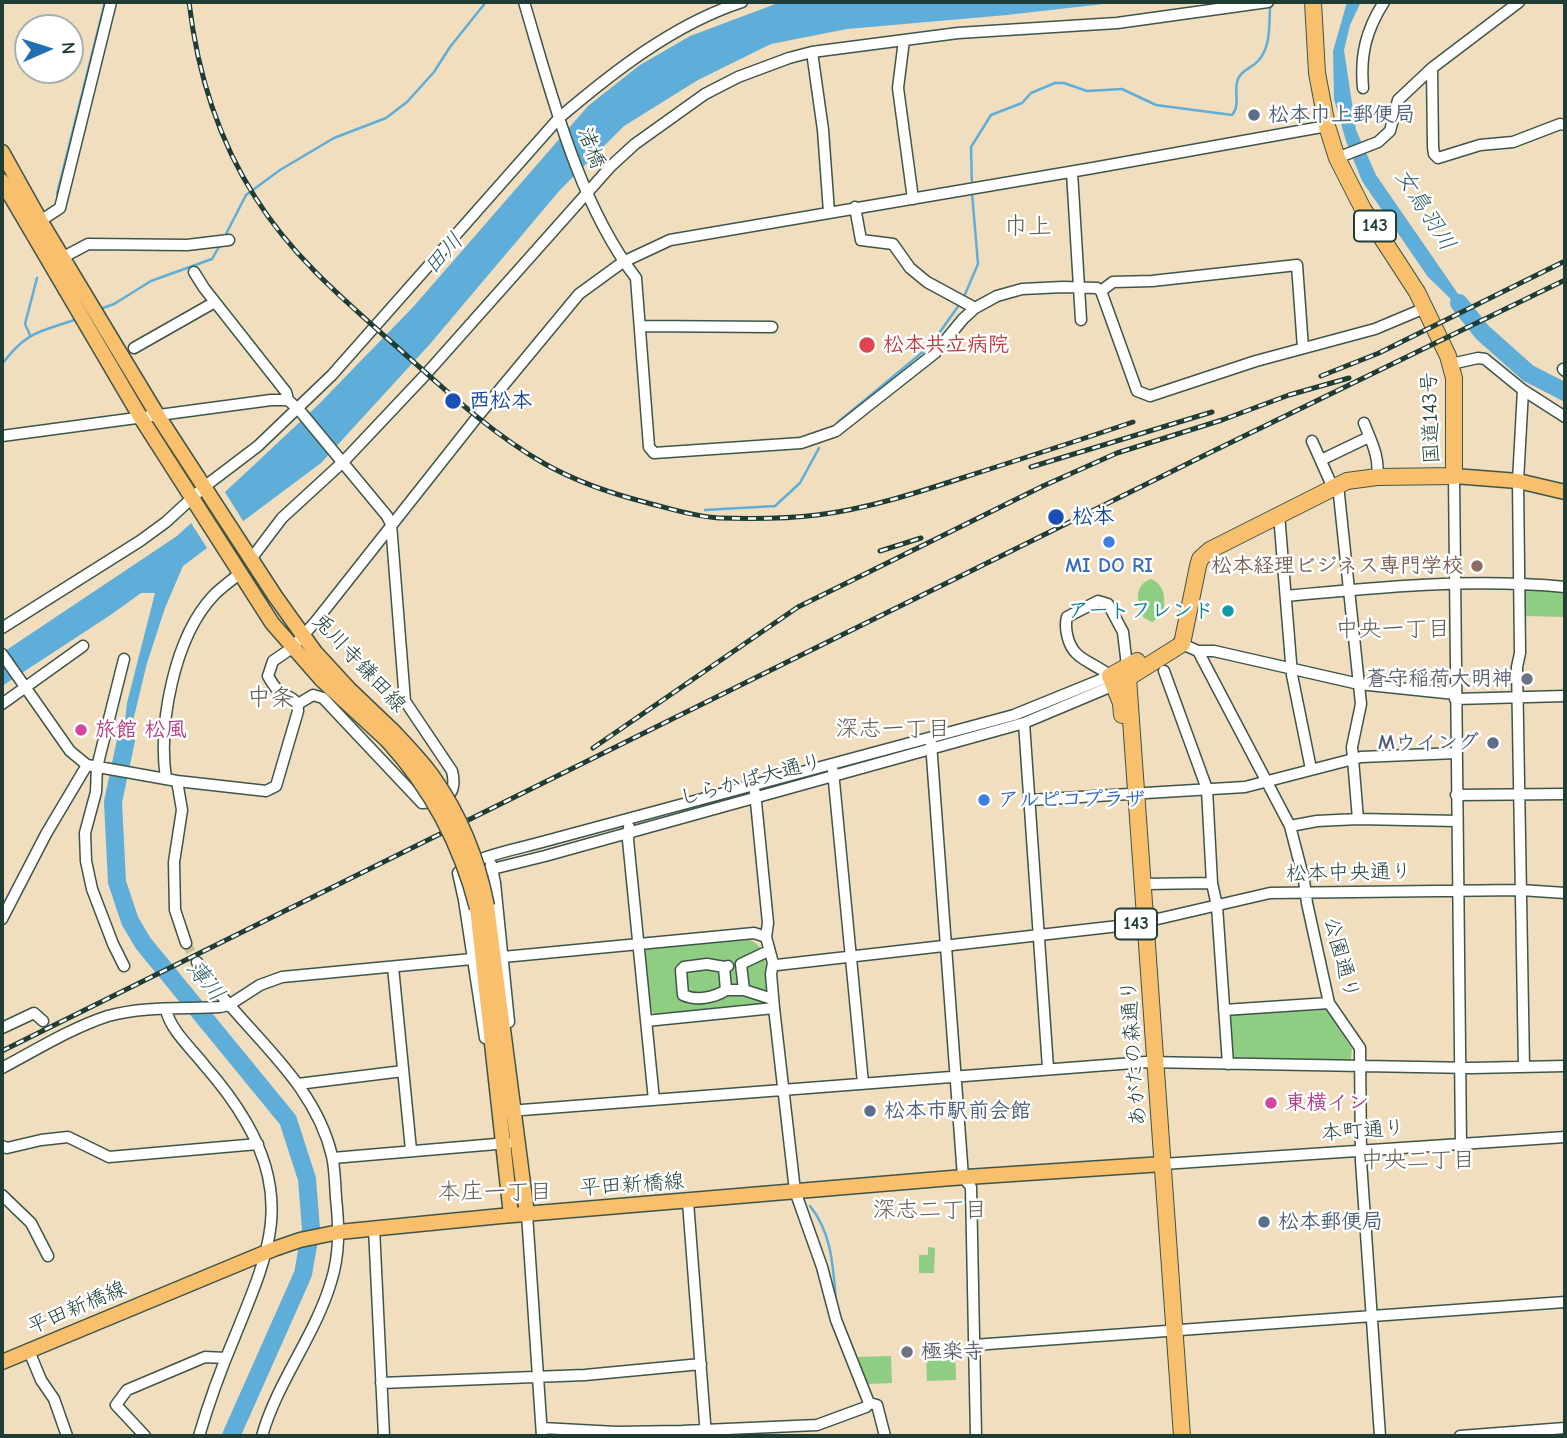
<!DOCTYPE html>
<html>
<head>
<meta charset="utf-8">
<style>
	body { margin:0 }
	#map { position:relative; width:1567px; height:1438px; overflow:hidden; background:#f0debe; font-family:"Comic Neue",sans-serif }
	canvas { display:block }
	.frame { position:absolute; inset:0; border:4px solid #1f3d34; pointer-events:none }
	.north { position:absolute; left:14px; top:14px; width:70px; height:70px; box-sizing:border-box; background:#fff; border:2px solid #a5b1ae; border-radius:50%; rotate:87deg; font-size:19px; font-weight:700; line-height:28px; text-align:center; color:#1f3d34 }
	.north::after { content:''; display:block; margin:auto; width:24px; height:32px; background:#1f6fb2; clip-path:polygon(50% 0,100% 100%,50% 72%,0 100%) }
</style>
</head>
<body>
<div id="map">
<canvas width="1567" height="1438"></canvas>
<div class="frame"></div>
<div class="north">N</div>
</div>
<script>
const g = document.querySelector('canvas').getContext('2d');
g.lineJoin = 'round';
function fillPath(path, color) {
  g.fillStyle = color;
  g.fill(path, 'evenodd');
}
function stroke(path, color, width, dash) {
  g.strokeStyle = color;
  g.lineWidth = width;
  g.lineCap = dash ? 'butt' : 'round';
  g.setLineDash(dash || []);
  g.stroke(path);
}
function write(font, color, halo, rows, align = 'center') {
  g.font = font + ' "Comic Neue","Klee One",sans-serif';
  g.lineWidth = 5;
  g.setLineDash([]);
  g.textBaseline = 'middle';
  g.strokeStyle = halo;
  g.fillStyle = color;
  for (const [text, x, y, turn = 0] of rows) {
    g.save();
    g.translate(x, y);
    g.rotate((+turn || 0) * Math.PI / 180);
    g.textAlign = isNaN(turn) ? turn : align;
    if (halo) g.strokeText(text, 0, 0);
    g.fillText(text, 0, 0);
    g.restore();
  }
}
const green = new Path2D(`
	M1151 579C1165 584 1166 601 1163 614L1152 622 1143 617C1137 604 1133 585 1151 579Z
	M1526 588 1565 592V617L1524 616 1523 593Z
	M747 939C771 945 766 979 768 999L763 1004 654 1014 650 1009 644 953 648 947Z
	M1322 1008 1327 1010 1352 1049 1351 1059 1347 1062 1236 1060 1232 1056 1230 1018 1232 1014Z
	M928 1247 935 1248 934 1273H919V1255H928Z
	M955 1348 956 1380 927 1381 926 1349Z
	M891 1356 892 1383 868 1384 856 1357Z`);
const water = new Path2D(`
	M791 2H1121L1007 15 847 29 771 44 698 80 624 126 560 190 430 344 321 463 183 566 165 608 147 663 118 783 127 703 155 593H141L112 614 2 686V653L177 536 239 479 319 404 414 306 588 106 640 65 690 36 778 3Z
	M1347 2H1361L1350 25 1344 50 1356 130 1376 175 1483 330 1428 277 1362 181 1346 141 1334 99 1333 51Z`);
const pier = new Path2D(`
	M223 489 245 524 209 551 189 520Z`);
const stream = new Path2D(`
	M972 187 971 147 991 115 1022 103 1031 93 1055 83H1064L1087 91 1122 89 1156 105 1232 115C1241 105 1233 90 1238 79 1241 70 1252 68 1258 61 1271 47 1269 25 1270 8
	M57 194 105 2
	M225 236 246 195 280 170 334 138 386 118 407 102 434 72 450 47 486 2
	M963 299 978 264 972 193
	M100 309 114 304 151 281 212 259 220 245
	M30 335 25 324 37 278
	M2 364C28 330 40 332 77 319
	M837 423 930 346 959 305
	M705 510 775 506 800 483 819 448
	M810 1206C832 1233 833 1267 836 1301`);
const river = new Path2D(`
	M1459 303 1482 332 1528 373 1565 392
	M126 740 113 802 117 882 130 921 143 943 288 1120 307 1179 311 1229 303 1274 231 1436`);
const minorTunnel = new Path2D(`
	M186 943 197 962
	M43 1021 47 1032`);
const minor = new Path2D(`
	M524 2C551 92 578 203 636 278L649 447 654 453 801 443 836 431 935 353 963 319 975 308 997 296 1022 289 1063 287 1097 288 1101 291 1137 391 1150 396 1256 361 1375 329 1425 308
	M904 40 898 88 913 199
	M812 52 823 130 829 212
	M1432 68 1433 147 1434 154 1438 158 1480 145 1513 142 1560 124 1565 125
	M1363 88C1360 55 1366 30 1384 2
	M1337 158 1378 142 1390 131 1398 100 1432 68 1519 2
	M1072 172 1081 320
	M855 207 861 240 893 244 910 268 927 282 975 308
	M34 225 60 208 111 2
	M58 260 88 244 187 245 229 240
	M194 272 204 288 286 392 288 400 300 411 387 516 391 524 405 701 452 771C458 795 445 803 422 803L323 698 313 695 298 704
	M1101 291 1113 282 1152 281 1297 265 1303 348
	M641 326 772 327
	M134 348 215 302
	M1451 364 1478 358 1485 359 1523 390 1565 417
	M1563 369 1565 371
	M1523 390 1518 481 1520 653 1517 667 1524 1067
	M1364 423C1371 441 1380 457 1377 477
	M2 436 271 400H288
	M1312 441 1333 488
	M1321 460 1369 437
	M1454 476 1461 1144
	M1338 485 1361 704 1352 747 1358 819
	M1279 514 1292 675 1311 769
	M251 559 282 518 343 462 427 373 611 166 635 144 705 94 738 77 789 58 812 52 958 33 1117 23 1268 2
	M1286 596C1379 587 1472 578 1565 587
	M2 628 140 541 166 522 204 487 258 446 332 375 559 118C613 72 674 24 742 2
	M1180 640 1182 644 1198 651 1290 826 1304 880 1307 903 1329 1003 1360 1048 1361 1161 1380 1436
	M1198 651H1214L1359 684 1455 694
	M2 654 70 751 87 765 177 781 266 791 276 786 298 711C298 697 288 698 279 691 274 687 271 681 268 676L273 661 292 648 316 621 478 416 579 294 623 262 670 240 1093 168 1327 126
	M1164 671 1207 789 1212 883 1217 906 1228 1064
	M1455 699 1565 696
	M2 704 83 646
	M1024 723 1048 1068
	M931 743 963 1177 971 1187 976 1436
	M833 771 863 1083
	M166 779C158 724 174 637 214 595 222 587 231 581 239 574
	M177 781 182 810 174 862 175 910 186 943
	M755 792 768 923 766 937
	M1456 795 1565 794
	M1030 800 1245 787 1361 757 1456 753
	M1290 826 1317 821 1358 819 1457 821
	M629 827 628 840 654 1100
	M491 864 495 883 509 1022
	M472 874 545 856 1024 723 1117 684
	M1143 884 1212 883
	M2 919 46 834 87 765
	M764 953 741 964 744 990 769 998
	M503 957 754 933 766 937 773 963 777 965 1136 924 1270 893 1521 890 1565 893
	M197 962C238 1028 313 1075 332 1156 335 1169 335 1184 336 1198 339 1226 340 1254 331 1282 315 1336 277 1382 262 1436
	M773 963 771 974 774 1008 795 1191 822 1267 836 1320 869 1403
	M124 966 113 944 92 889 86 861 85 833 96 792 97 767 124 659
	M728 966 724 967 726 990H744
	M393 967 411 1150
	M724 967 707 964 684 967 681 970 683 995C696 1001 714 998 726 990
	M166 1010C171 1031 192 1049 205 1066 220 1083 235 1103 246 1122 293 1203 267 1257 235 1336 221 1369 209 1402 199 1436
	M1224 1010 1329 1003
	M646 1021 774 1008
	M2 1028 34 1013 43 1021
	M485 1038 464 900 458 873C470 857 522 848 542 842L1014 715 1110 676C1100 667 1085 662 1077 654 1068 646 1064 628 1067 617L1098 601 1108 604 1123 632 1127 666
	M2 1068C36 1050 71 1028 108 1016 143 1006 184 1009 220 1007L229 1005 260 985 282 977 472 959
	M298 1084 403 1071
	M509 1111 1146 1062 1472 1068 1565 1066
	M2 1146 7 1148 41 1140 68 1137 109 1157 258 1144
	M333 1158 508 1143
	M1163 1164 1565 1137
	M2 1195 31 1223 48 1256
	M688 1202 706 1436
	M527 1214 542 1436
	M374 1228 384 1436
	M974 1345 1565 1302
	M29 1351 41 1380 54 1399 67 1436
	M381 1383 585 1375 701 1364
	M542 1428 616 1432 682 1431 817 1425 866 1407 869 1403 877 1405 885 1436
	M145 1436 116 1405 127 1390 205 1357 226 1358
	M1460 1436 1565 1428`);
const major = new Path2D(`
	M2 152 41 222 158 416 275 596 315 652 349 689 394 732
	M2 181 141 418 272 623 321 679 387 740
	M1454 476 1518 481 1565 492
	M487 906 527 1214
	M477 908 511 1215
	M2 1362 274 1249 300 1240 339 1232 501 1216 952 1178 1163 1164`);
const highway = new Path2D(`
	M1122 715 1121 703 1110 676 1137 661
	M1182 1436 1128 678 1182 644 1198 566 1200 559 1210 550 1347 481 1377 477 1454 476V378L1448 356 1417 292 1363 209 1337 158 1327 126 1317 73 1313 2`);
const rail = new Path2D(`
	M189 2C197 70 218 139 255 197 290 253 338 295 388 339 438 383 487 431 545 464 577 482 613 494 648 503 671 509 696 517 719 518 752 519 785 519 817 515 867 509 916 493 965 477 1021 459 1077 441 1133 422
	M1321 376 1379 353 1565 261
	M1031 467 1212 412
	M880 551 921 538
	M593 748 798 607 1043 486 1117 453 1222 420 1289 395 1349 378
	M2 1051 1203 456 1565 280`);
const majorBridge = new Path2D(`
	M394 732C407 746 422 761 433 777 460 815 478 861 487 906
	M387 740C431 788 461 845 477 908`);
const markers = [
	[1254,115,7,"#5c6f8a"],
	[867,345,9,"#e0444e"],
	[453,401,9,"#1a4fb4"],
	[1056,517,9,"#1a4fb4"],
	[1109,542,7,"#3f7fe0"],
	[1477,566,7,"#8d6e63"],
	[1228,611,7,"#0f9aa8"],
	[1527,679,7,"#6b7280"],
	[81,730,7,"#d1479c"],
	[1493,743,7,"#5c6f8a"],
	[984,800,7,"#3f7fe0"],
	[1271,1103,7,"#d1479c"],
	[870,1111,7,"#5c6f8a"],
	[1264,1222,7,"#5c6f8a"],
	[907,1352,7,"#6b7280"]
];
const shields = [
	[1375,226,42],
	[1136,924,42]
];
const shieldNames = [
	["143",1375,226],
	["143",1136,924]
];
const serviceNames = [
	["松本巾上郵便局",1268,115],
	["Mウイング",1479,743,"right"],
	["松本市駅前会館",884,1111],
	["松本郵便局",1278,1222]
];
const streetNames = [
	["渚橋",591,148,69],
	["国道143号",1431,418,-92],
	["兎川寺鎌田線",359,663,47],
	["しらかば大通り",751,780,-15],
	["松本中央通り",1349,873,-1],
	["公園通り",1341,958,75],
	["あがたの森通り",1134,1053,-94],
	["本町通り",1363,1131,-4],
	["平田新橋線",632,1185,-4],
	["平田新橋線",77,1308,-23]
];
const healthNames = [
	["松本共立病院",883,345]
];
const transitNames = [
	["西松本",469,401],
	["松本",1072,517]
];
const shopNames = [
	["MI DO RI",1109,566],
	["アルピコプラザ",998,800,"left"]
];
const educationNames = [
	["松本経理ビジネス専門学校",1463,566]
];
const cultureNames = [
	["アートフレンド",1214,611]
];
const worshipNames = [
	["蒼守稲荷大明神",1513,679],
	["極楽寺",921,1352,"left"]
];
const hotelNames = [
	["旅館 松風",95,730],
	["東横イン",1285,1103]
];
const waterNames = [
	["女鳥羽川",1425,210,58],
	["田川",444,254,-48],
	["薄川",205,981,51]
];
const neighbourhoodNames = [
	["中央一丁目",1393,629],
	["深志一丁目",893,729],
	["中央二丁目",1418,1160],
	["本庄一丁目",495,1192],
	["深志二丁目",930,1210]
];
const quarterNames = [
	["巾上",1028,227],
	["中条",271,698]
];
fillPath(green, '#8fcd83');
fillPath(water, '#5faed9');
fillPath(pier, '#f0debe');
stroke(stream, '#5faed9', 2.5);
stroke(river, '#5faed9', 18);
stroke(minorTunnel, '#c6bea2', 10, [10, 5]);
stroke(minor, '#3e5549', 13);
stroke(major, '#3e5549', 17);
stroke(highway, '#3e5549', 18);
stroke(minor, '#fff', 10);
stroke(major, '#f8bf6c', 14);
stroke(highway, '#f8bf6c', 16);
stroke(rail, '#1f3d34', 5);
stroke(rail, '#fff', 2.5, [8]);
stroke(majorBridge, '#3e5549', 17, []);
stroke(majorBridge, '#f8bf6c', 14);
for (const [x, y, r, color] of markers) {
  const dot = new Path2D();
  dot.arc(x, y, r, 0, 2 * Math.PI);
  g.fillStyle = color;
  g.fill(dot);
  stroke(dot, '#fff', 2.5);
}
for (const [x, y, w] of shields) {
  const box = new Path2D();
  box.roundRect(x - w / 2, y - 15.5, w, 31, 5);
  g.fillStyle = '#fff';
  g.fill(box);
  stroke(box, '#1f3d34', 2);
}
write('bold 19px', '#1f3d34', null, shieldNames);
write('bold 21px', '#4e5e75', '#fff', serviceNames, 'left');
write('21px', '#1f3d34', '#fff', streetNames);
write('bold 21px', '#be3a42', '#fff', healthNames, 'left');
write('bold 21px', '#164399', '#fff', transitNames, 'left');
write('bold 21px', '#366cbe', '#fff', shopNames);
write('bold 21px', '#785e54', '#fff', educationNames, 'right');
write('bold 21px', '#0d838f', '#fff', cultureNames, 'right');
write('bold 21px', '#5b616d', '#fff', worshipNames, 'right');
write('bold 21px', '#b23c85', '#fff', hotelNames, 'left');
write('italic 23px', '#325f66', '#fff', waterNames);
write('23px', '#615d52', '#fff', neighbourhoodNames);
write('24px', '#615d52', '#fff', quarterNames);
</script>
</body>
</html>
